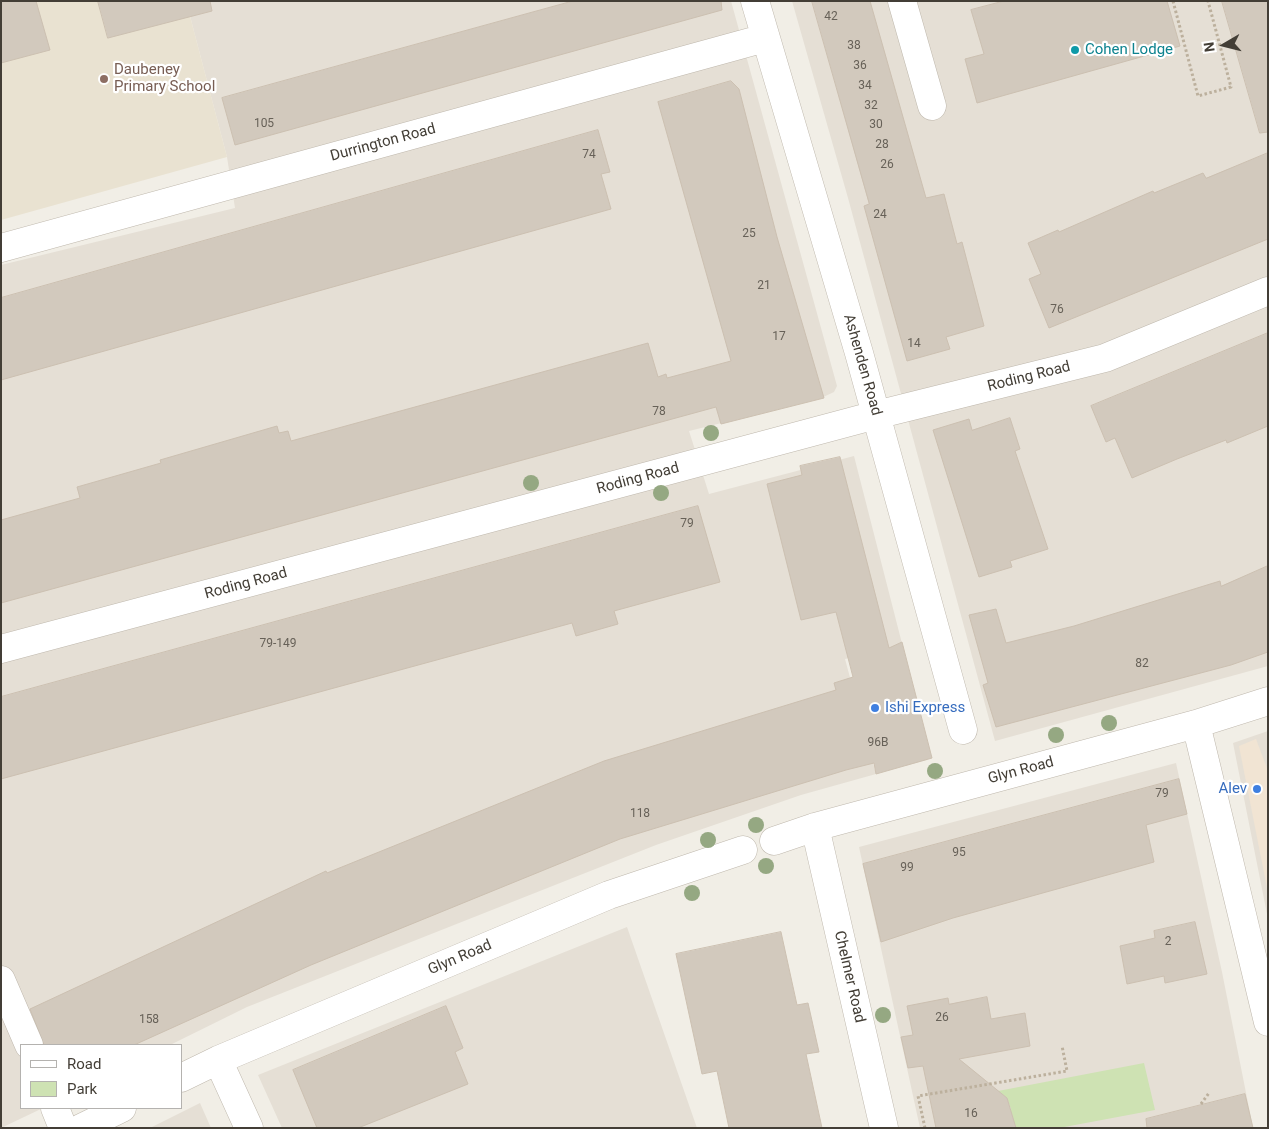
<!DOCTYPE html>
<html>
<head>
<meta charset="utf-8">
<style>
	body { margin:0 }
	#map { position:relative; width:1269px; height:1129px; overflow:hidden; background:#f1eee6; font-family:Roboto,sans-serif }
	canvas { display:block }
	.frame { position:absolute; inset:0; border:2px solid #433e36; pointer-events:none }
	.legend { position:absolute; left:20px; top:1044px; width:162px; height:65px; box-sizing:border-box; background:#fff; border:1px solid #b4b2af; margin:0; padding:6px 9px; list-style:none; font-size:15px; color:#433e36 }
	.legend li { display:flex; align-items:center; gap:10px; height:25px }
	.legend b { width:25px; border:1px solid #b4b2af }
	.north { position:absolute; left:1199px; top:20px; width:50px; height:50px; -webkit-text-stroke:4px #fff; paint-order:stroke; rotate:262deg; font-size:14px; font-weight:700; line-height:20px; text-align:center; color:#433e36 }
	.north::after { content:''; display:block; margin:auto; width:18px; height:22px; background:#433e36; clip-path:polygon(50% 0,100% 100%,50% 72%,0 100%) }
</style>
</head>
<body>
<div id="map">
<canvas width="1269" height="1129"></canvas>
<div class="frame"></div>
<ul class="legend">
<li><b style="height:6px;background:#fff"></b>Road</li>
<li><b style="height:14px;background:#cee2b3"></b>Park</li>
</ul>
<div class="north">N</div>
</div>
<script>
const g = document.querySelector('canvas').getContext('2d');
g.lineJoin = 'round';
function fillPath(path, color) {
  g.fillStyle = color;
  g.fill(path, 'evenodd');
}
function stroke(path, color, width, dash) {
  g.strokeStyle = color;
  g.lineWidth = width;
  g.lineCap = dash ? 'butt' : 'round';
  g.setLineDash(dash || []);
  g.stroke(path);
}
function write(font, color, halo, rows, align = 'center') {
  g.font = font + ' Roboto,sans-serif';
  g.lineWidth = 4.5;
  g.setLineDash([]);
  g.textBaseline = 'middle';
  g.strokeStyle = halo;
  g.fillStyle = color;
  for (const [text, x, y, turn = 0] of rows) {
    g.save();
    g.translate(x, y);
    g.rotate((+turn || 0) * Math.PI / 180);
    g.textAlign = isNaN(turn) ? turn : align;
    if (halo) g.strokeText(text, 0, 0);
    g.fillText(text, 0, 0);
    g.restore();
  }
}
const residential = new Path2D(`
	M186 1H731L837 386 834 392 819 399 689 431 709 494 854 456 930 753 927 760 905 766 872 653 845 659 876 774 801 795 656 845 247 1007 170 1045H21V1108H43L1 1128V265L235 208 227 157Z
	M792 1H1268V666L995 741 848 198Z
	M1268 731V919L1233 743Z
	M1176 763 1222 972 1253 1128H920L859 847Z
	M627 927 697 1128H282L258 1075Z
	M200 1103 211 1128H150Z`);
const commercial = new Path2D(`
	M1256 739 1268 771V893L1239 746Z`);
const education = new Path2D(`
	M1 1H186L227 157 1 220Z`);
const green = new Path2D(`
	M1144 1063 1155 1110 1059 1128H999L1011 1109 1007 1098 998 1091Z`);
const building = new Path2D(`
	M1 1H36L50 50 1 63Z
	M98 1H210L212 11 108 38Z
	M573 1H721L722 10 235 145 222 98Z
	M812 1H870L926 198 944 194 957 244 962 242 984 326 946 337 950 349 907 361 864 206 869 204Z
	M1004 1H1167L1180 46 977 103 965 59 984 54 971 10Z
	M1222 1H1268V132L1260 133Z
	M731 81 739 89 777 237 824 398 721 424 716 407 1 603V520L80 498 77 487 161 463 160 460 277 426 279 433 288 431 291 441 648 343 658 377 666 374 667 378 731 361 658 102Z
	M598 130 610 172 601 174 611 209 1 380V298Z
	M1268 153V239L1049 328 1029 279 1041 274 1028 243 1058 230 1059 232 1153 191 1154 193 1203 173 1206 178Z
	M1268 333V426L1227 443 1226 440 1177 459 1132 478 1115 438 1106 442 1091 406Z
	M1010 418 1020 449 1015 451 1048 549 1010 561 1012 567 979 577 933 430 969 419 972 430Z
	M840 457 889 648 902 642 932 758 876 774 874 763 846 770 620 839 311 965 134 1045H44L30 1009 326 871 327 873 604 761 836 690 834 683 853 677 836 612 801 620 767 484 802 475 800 466Z
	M698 506 720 582 614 611 618 624 576 636 572 623 1 779V697Z
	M1268 566V652L1231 665 996 727 983 685 988 683 969 615 996 609 1006 643 1074 626 1220 581 1221 586Z
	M1179 779 1187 814 1146 825 1154 862 953 918 881 942 863 864Z
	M1195 922 1207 974 1165 983 1164 976 1127 984 1120 946 1155 938 1154 931Z
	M781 932 797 1005 808 1003 819 1052 806 1054 822 1128H729L717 1071 702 1074 676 954Z
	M987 997 991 1019 1025 1013 1030 1046 959 1059 1007 1098 1016 1128H936L923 1066 908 1068 901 1037 913 1035 907 1006 948 998 949 1004Z
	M446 1006 463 1048 455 1052 468 1084 358 1128H317L293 1070Z
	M1245 1094 1253 1128H1147L1146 1119Z`);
const path = new Path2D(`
	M1173 1 1198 96 1231 87 1208 1
	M1201 1104 1209 1093
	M925 1128 918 1096 1067 1071 1062 1046`);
const minor = new Path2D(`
	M755 1 859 353 963 730
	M902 1 932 106
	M1 248 765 38
	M1 649 876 415 1105 358 1268 291
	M1196 724 1268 1022
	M815 827 884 1128
	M774 841 815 827 1196 724 1268 701
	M1 980 29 1045
	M218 1060 249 1128
	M181 1078 218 1060 609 895 743 850
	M55 1108 63 1128
	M81 1128 122 1108`);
const trees = [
	[711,433],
	[531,483],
	[661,493],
	[1109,723],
	[1056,735],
	[935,771],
	[756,825],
	[708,840],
	[766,866],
	[692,893],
	[883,1015]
];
const markers = [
	[1075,50,5,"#0f9aa8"],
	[104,79,5,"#8d6e63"],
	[875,708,5,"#3f7fe0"],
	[1257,789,5,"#3f7fe0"]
];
const numberNames = [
	["42",831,17],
	["38",854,46],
	["36",860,66],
	["34",865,86],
	["32",871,106],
	["105",264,124],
	["30",876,125],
	["28",882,145],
	["74",589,155],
	["26",887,165],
	["24",880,215],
	["25",749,234],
	["21",764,286],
	["76",1057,310],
	["17",779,337],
	["14",914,344],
	["78",659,412],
	["79",687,524],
	["79-149",278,644],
	["82",1142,664],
	["96B",878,743],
	["79",1162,794],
	["118",640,814],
	["95",959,853],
	["99",907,868],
	["2",1168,942],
	["26",942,1018],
	["158",149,1020],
	["16",971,1114]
];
const cultureNames = [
	["Cohen Lodge",1085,50]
];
const educationNames = [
	["Daubeney",114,70],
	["Primary School",114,87]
];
const streetNames = [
	["Durrington Road",383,143,-15],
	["Ashenden Road",862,365,74],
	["Roding Road",1029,377,-14],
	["Roding Road",638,479,-15],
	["Roding Road",246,584,-15],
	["Glyn Road",1021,771,-15],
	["Glyn Road",460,958,-23],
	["Chelmer Road",849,977,77]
];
const shopNames = [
	["Ishi Express",885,708],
	["Alev",1247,789,"right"]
];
fillPath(residential, '#e5dfd5');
fillPath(commercial, '#f1e4d3');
fillPath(education, '#e9e2d1');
fillPath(green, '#cee2b3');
fillPath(building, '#d2c9bd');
stroke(building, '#ccc0b1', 1);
stroke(minor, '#bfb8ad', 29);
stroke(path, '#bcb09d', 3, [2.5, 2.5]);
stroke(minor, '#fff', 28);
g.fillStyle = '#95a882';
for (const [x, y] of trees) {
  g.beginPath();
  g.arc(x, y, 8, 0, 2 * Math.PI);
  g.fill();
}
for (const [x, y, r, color] of markers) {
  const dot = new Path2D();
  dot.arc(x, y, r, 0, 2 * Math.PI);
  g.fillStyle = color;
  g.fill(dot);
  stroke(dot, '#fff', 2);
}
write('12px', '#676158', null, numberNames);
write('15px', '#0d838f', '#fff', cultureNames, 'left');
write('15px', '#785e54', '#fff', educationNames, 'left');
write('15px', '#433e36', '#fff', streetNames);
write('15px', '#366cbe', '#fff', shopNames, 'left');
</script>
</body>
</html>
